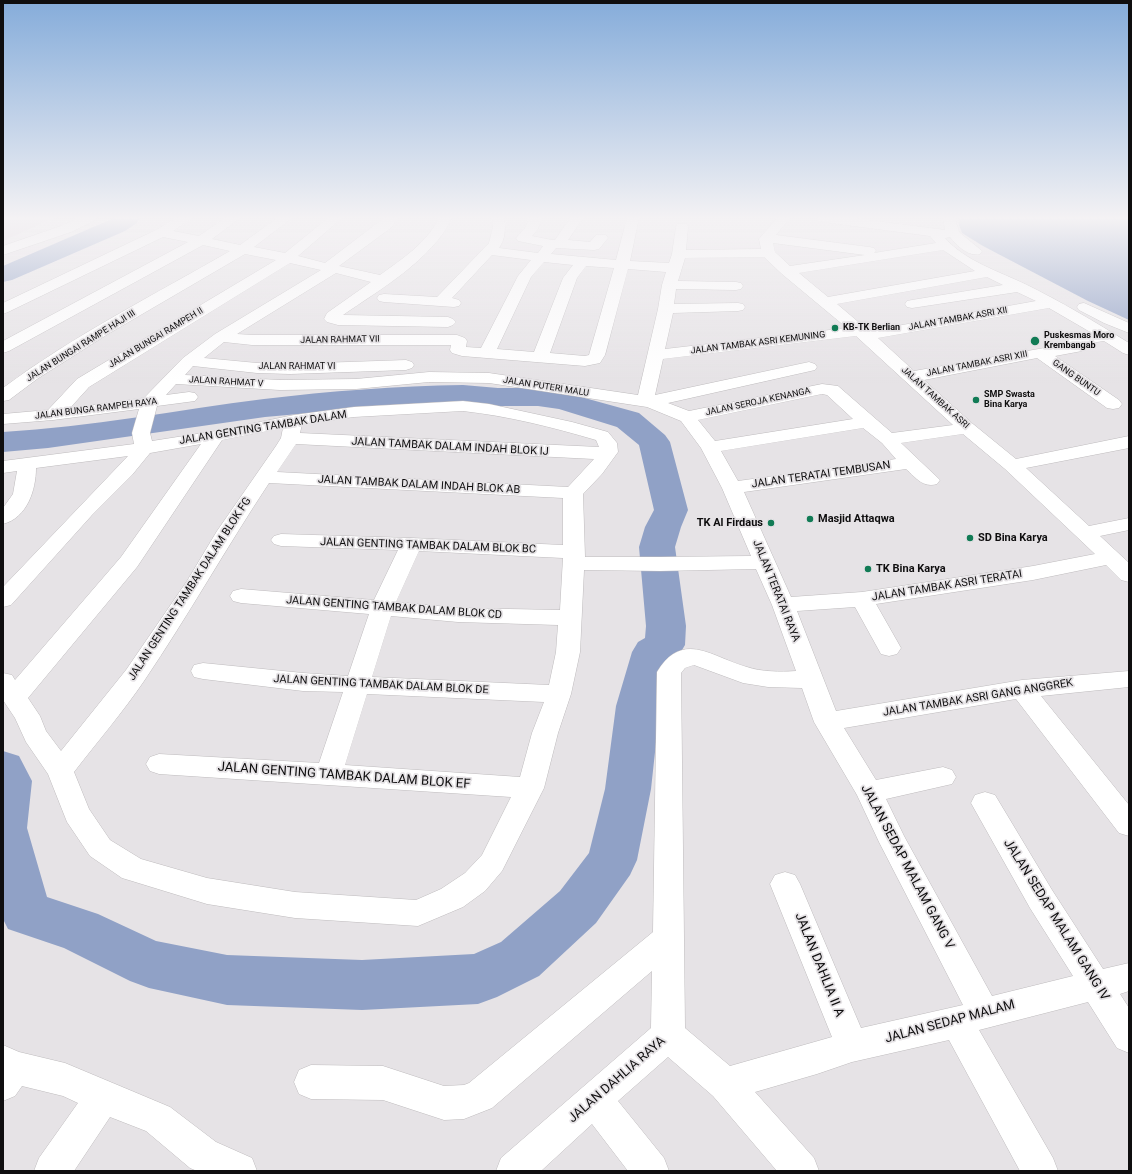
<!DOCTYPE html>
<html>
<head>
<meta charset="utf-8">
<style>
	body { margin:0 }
	#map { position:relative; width:1132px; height:1174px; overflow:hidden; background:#e6e3e6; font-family:Roboto,sans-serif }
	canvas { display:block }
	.frame { position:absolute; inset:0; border:4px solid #0f0e0f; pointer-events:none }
</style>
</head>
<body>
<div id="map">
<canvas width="1132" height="1174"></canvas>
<div class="frame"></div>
</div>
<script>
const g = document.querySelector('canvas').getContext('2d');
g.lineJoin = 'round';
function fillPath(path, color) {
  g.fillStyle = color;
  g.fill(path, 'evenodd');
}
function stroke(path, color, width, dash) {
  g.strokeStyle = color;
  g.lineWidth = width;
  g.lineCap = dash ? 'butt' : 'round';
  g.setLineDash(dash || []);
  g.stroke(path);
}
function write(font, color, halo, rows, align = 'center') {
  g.font = font + ' Roboto,sans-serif';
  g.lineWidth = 3.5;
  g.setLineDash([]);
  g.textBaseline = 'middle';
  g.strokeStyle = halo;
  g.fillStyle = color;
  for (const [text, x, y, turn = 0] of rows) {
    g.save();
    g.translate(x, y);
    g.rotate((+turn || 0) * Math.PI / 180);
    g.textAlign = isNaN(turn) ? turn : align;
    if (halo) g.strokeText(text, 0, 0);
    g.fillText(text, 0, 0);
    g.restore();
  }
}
const built = new Path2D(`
	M3 218H54L3 241Z`);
const water = new Path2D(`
	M960 218H1129V320L1088 301 983 246 962 233 959 225Z`);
const river = new Path2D(`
	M114 218H140L137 223 125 231 12 280 3 282V266Z
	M463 385 498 388H538L563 392 639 413 665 435 670 442 688 510 681 527 675 547 686 626 685 645 679 655 671 659 660 706 651 789 637 860 630 875 596 923 539 976 497 997 478 1004 362 1010 227 1005 149 988 130 981 64 948 8 929 3 919V751L19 756 32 781 27 828 47 897 98 914 156 941 227 955 362 960 474 954 501 942 560 891 589 853 605 789 616 706 632 652 638 642 645 638 646 626 639 547 645 527 654 510 639 445 617 427 559 409 538 406H498L463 403 411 404 265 417 48 448 3 452V432C91 427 177 410 264 399 330 391 397 386 463 385Z`);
const minor = new Path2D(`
	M78 218H95L94 221 71 232 3 255V246L61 226Z
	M176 218H192L173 231 199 236 225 218H240L212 239 240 245 277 218H292L254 247 285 253 328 218H342L298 256 325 263 384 218H397L392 227 339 266 380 275C402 259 427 243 439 218H452C432 260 379 290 343 315L448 317 453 319 456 322 453 325 448 327 338 325 327 322 324 319 327 313 371 282 336 273 237 334 252 335H457L465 338 467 341 466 347 481 348 518 276 531 260 492 255 452 298 459 300 461 303 459 306 454 307 384 302 379 301 377 298 379 295 384 294 437 297 489 243 493 227 492 218H504C506 228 505 240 499 248L538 253 543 246 518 241 516 238 525 228 529 218H542L538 229 532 236 552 240H555L570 218H583L568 240 590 242 596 235H606L608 238 599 249 594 250 556 248 551 254 616 260 627 218H639L630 261 669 263 672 254 676 227 677 224H687L688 227 686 250 761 249 759 239 777 218H790L776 235 869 247 874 248 876 251 874 253 936 243 930 236 823 222 818 221 817 218H853L945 230 943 218H955L959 232 982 251 980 254C969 257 957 246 950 237L945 238C965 261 998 271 1025 284 1060 301 1095 322 1129 343V355L1123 353 1104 341 1083 344 1084 348 1082 351 1055 356 1119 400 1122 404 1119 408 1113 409 1107 408 1037 358 924 380 973 424 1016 459 1129 436V448L1026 468 1089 526 1129 518V530L1100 536 1129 563V582L1121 580 1106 565 1033 580 876 604 901 648 897 654 889 656 881 654 855 607 797 611 836 711 1022 680 1129 671V687L1041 696 1129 805V836L1119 833 1016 699 844 728 876 780 943 767 952 770 956 777 952 784 886 799 904 836 992 996 1073 976 1030 908 971 803 975 795 985 792 995 795 1052 890 1103 969 1129 963V991L1120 994 1129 1008V1053L1117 1048 1088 1002 979 1030 1053 1158 1058 1171H1020L949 1040 852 1062 817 1074 755 1092 814 1158 819 1171H777L713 1096 668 1057 618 1101 664 1158 669 1171H628L592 1124 541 1171H496L501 1158 651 1028 652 971 492 1108 464 1119 444 1120 383 1100 311 1099 299 1094 294 1082 299 1070 311 1065 383 1066 444 1086 464 1085 469 1083 653 932 657 672C683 629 713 658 747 667 762 672 780 672 796 671L772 605 756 569 660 571 584 570 580 652 571 694 558 733 544 788 502 871 485 891 463 907 418 926 295 918 207 904 132 881 122 878 90 856 67 822 48 774 26 742 15 718 3 700V673L12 675 15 680 121 557 201 444 150 453 132 475 92 515 11 605 3 607V587L128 456 36 468C36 490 27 518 3 524V508L13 494 17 471 3 473V461L134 444 132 433 139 409 53 420 3 424V414L48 410 77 379 276 260 245 254 108 334 37 379 9 400 3 401V388C74 335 154 295 230 251L203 245 9 351 3 353V341L188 242 163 237 8 312 3 314V303L156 230ZM773 243 865 255 790 266 775 252ZM943 250 975 271 828 297 799 273ZM764 257 782 274 847 328 665 349 673 313 738 311 743 310 745 307 743 304 738 303 674 304 676 289 736 290 741 289 743 286 741 283 736 282 678 281 685 258ZM544 262 573 265 563 278 534 352 497 349 531 277ZM290 263 321 270 215 334 183 358 144 398 70 408 89 387ZM586 266 614 268 589 355 585 356 550 353 577 278ZM628 269 666 272 662 285 658 309 638 395 489 373 429 372 356 379 280 380 185 375 193 366 257 373 290 374 406 370 412 368 414 365 412 362 406 360 290 364 257 363 204 358 224 342 252 345H451L450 350 452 353 462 356 585 366 600 363 605 355ZM987 277 1003 285 912 300 907 301 905 304 907 307 912 308 1017 292 1036 301 869 331 837 304ZM1049 308 1092 333 1071 337 1067 342V344L914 371 878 338ZM856 336 953 425 892 433 838 386 822 384 689 411 668 403 815 370 817 367 815 364 809 362 655 395 663 359ZM429 382 489 383 647 407 681 421 701 448 722 488 751 556 660 557H585L583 494 602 474 618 452 617 443 608 432 572 422 489 404 463 401 354 407 294 415 216 431 152 441 150 433 157 406 195 401 198 397 195 393 189 392 166 395 176 384 280 390 356 389ZM822 394 827 395 853 419 715 441 698 420ZM463 411C508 416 552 427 596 440L599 447 300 433 302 424 354 417ZM283 428 281 438 276 446 217 531 187 581 126 670 61 751 46 731 40 716 28 698 137 567 222 440ZM863 428 882 443 896 459 738 481 721 451ZM963 434 1005 469 1095 554 1033 566 862 592 791 597 744 492 906 469C916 478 923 488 937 484L940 480 901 443ZM296 444 594 459 568 487 277 472ZM269 483 563 498V545L411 538 281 534 274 536 271 540 274 544 281 546 398 550 374 600 241 589 233 591 230 596 233 601 241 603 369 614 348 676 303 673 203 663 194 665 191 671 194 677 203 679 303 691 343 692 319 763 159 754 150 757 146 764 150 771 159 774 511 797 482 855 465 873 441 889 416 900 295 892 207 878 141 859 110 840 89 809 74 772C97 742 123 712 144 681 188 616 226 548 269 483ZM419 551 563 558 560 610 458 608 396 602ZM391 616 458 622 558 625 556 652 549 685 372 677ZM694 665 743 683 768 687 802 688 814 722 857 795 879 842 963 1005 861 1028 800 884 795 875 785 872 775 875 770 884 832 1037 730 1066 685 1028 681 673 685 668ZM367 694 544 702 532 733 520 777 345 765Z
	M1084 303 1129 323V333L1104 323 1079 310 1077 307 1079 304Z
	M3 1045 19 1052 65 1063 170 1107 216 1142 252 1158 257 1171H197L190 1168 146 1131 110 1117 74 1171H34L39 1158 78 1103 63 1096 22 1086 15 1096 3 1101Z`);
const markers = [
	[835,328,4,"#117b55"],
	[1035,341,5,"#117b55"],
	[976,400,4,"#117b55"],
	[810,519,4,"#117b55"],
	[771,523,4,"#117b55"],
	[970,538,4,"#117b55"],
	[868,569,4,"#117b55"]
];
const farStreetnames = [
	["JALAN TAMBAK ASRI XII",958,319,-10],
	["JALAN BUNGAI RAMPEH II",156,338,-31],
	["JALAN RAHMAT VII",340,340,-1],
	["JALAN TAMBAK ASRI KEMUNING",758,343,-7],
	["JALAN BUNGAI RAMPE HAJI III",81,346,-32],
	["JALAN TAMBAK ASRI XIII",977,364,-11],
	["JALAN RAHMAT VI",297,367],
	["GANG BUNTU",1076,378,35],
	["JALAN RAHMAT V",226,382,3],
	["JALAN PUTERI MALU",546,387,9],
	["JALAN TAMBAK ASRI",935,398,42],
	["JALAN SEROJA KENANGA",758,402,-12],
	["JALAN BUNGA RAMPEH RAYA",96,409,-7]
];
const farPoinames = [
	["KB-TK Berlian",843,328],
	["Puskesmas Moro",1044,336],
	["Krembangab",1044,346],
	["SMP Swasta",984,395],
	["Bina Karya",984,405]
];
const streetNames = [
	["JALAN GENTING TAMBAK DALAM",263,428,-9],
	["JALAN TAMBAK DALAM INDAH BLOK IJ",450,447,3],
	["JALAN TERATAI TEMBUSAN",821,475,-8],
	["JALAN TAMBAK DALAM INDAH BLOK AB",419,485,3],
	["JALAN GENTING TAMBAK DALAM BLOK BC",428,546,2],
	["JALAN TAMBAK ASRI TERATAI",947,586,-9],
	["JALAN GENTING TAMBAK DALAM BLOK FG",190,589,-57],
	["JALAN TERATAI RAYA",776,591,68],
	["JALAN GENTING TAMBAK DALAM BLOK CD",394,608,4],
	["JALAN GENTING TAMBAK DALAM BLOK DE",381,685,3],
	["JALAN TAMBAK ASRI GANG ANGGREK",978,698,-9]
];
const poiNames = [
	["Masjid Attaqwa",818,519],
	["TK Al Firdaus",763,523,"right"],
	["SD Bina Karya",978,538],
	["TK Bina Karya",876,569]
];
const nearStreetnames = [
	["JALAN GENTING TAMBAK DALAM BLOK EF",344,776,4],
	["JALAN SEDAP MALAM GANG V",907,867,62],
	["JALAN SEDAP MALAM GANG IV",1056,920,58],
	["JALAN DAHLIA II A",819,965,68],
	["JALAN SEDAP MALAM",950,1022,-15],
	["JALAN DAHLIA RAYA",617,1080,-41]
];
fillPath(built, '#dfd5dd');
fillPath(water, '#90a1c6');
fillPath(river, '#90a1c6');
stroke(minor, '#bebbbd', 1);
fillPath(minor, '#fff');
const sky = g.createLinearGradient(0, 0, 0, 383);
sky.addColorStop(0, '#85acda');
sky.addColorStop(0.57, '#f4f2f4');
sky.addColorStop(1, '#f4f2f400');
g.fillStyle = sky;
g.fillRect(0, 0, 1132, 383);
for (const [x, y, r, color] of markers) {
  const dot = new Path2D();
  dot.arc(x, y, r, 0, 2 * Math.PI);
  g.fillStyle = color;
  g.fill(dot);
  stroke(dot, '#e6e3e6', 1.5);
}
write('9px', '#0f0e0f', '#e6e3e6', farStreetnames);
write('bold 9px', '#0f0e0f', '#e6e3e6', farPoinames, 'left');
write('11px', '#0f0e0f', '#e6e3e6', streetNames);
write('bold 11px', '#0f0e0f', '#e6e3e6', poiNames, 'left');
write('13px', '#0f0e0f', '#e6e3e6', nearStreetnames);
</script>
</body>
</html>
